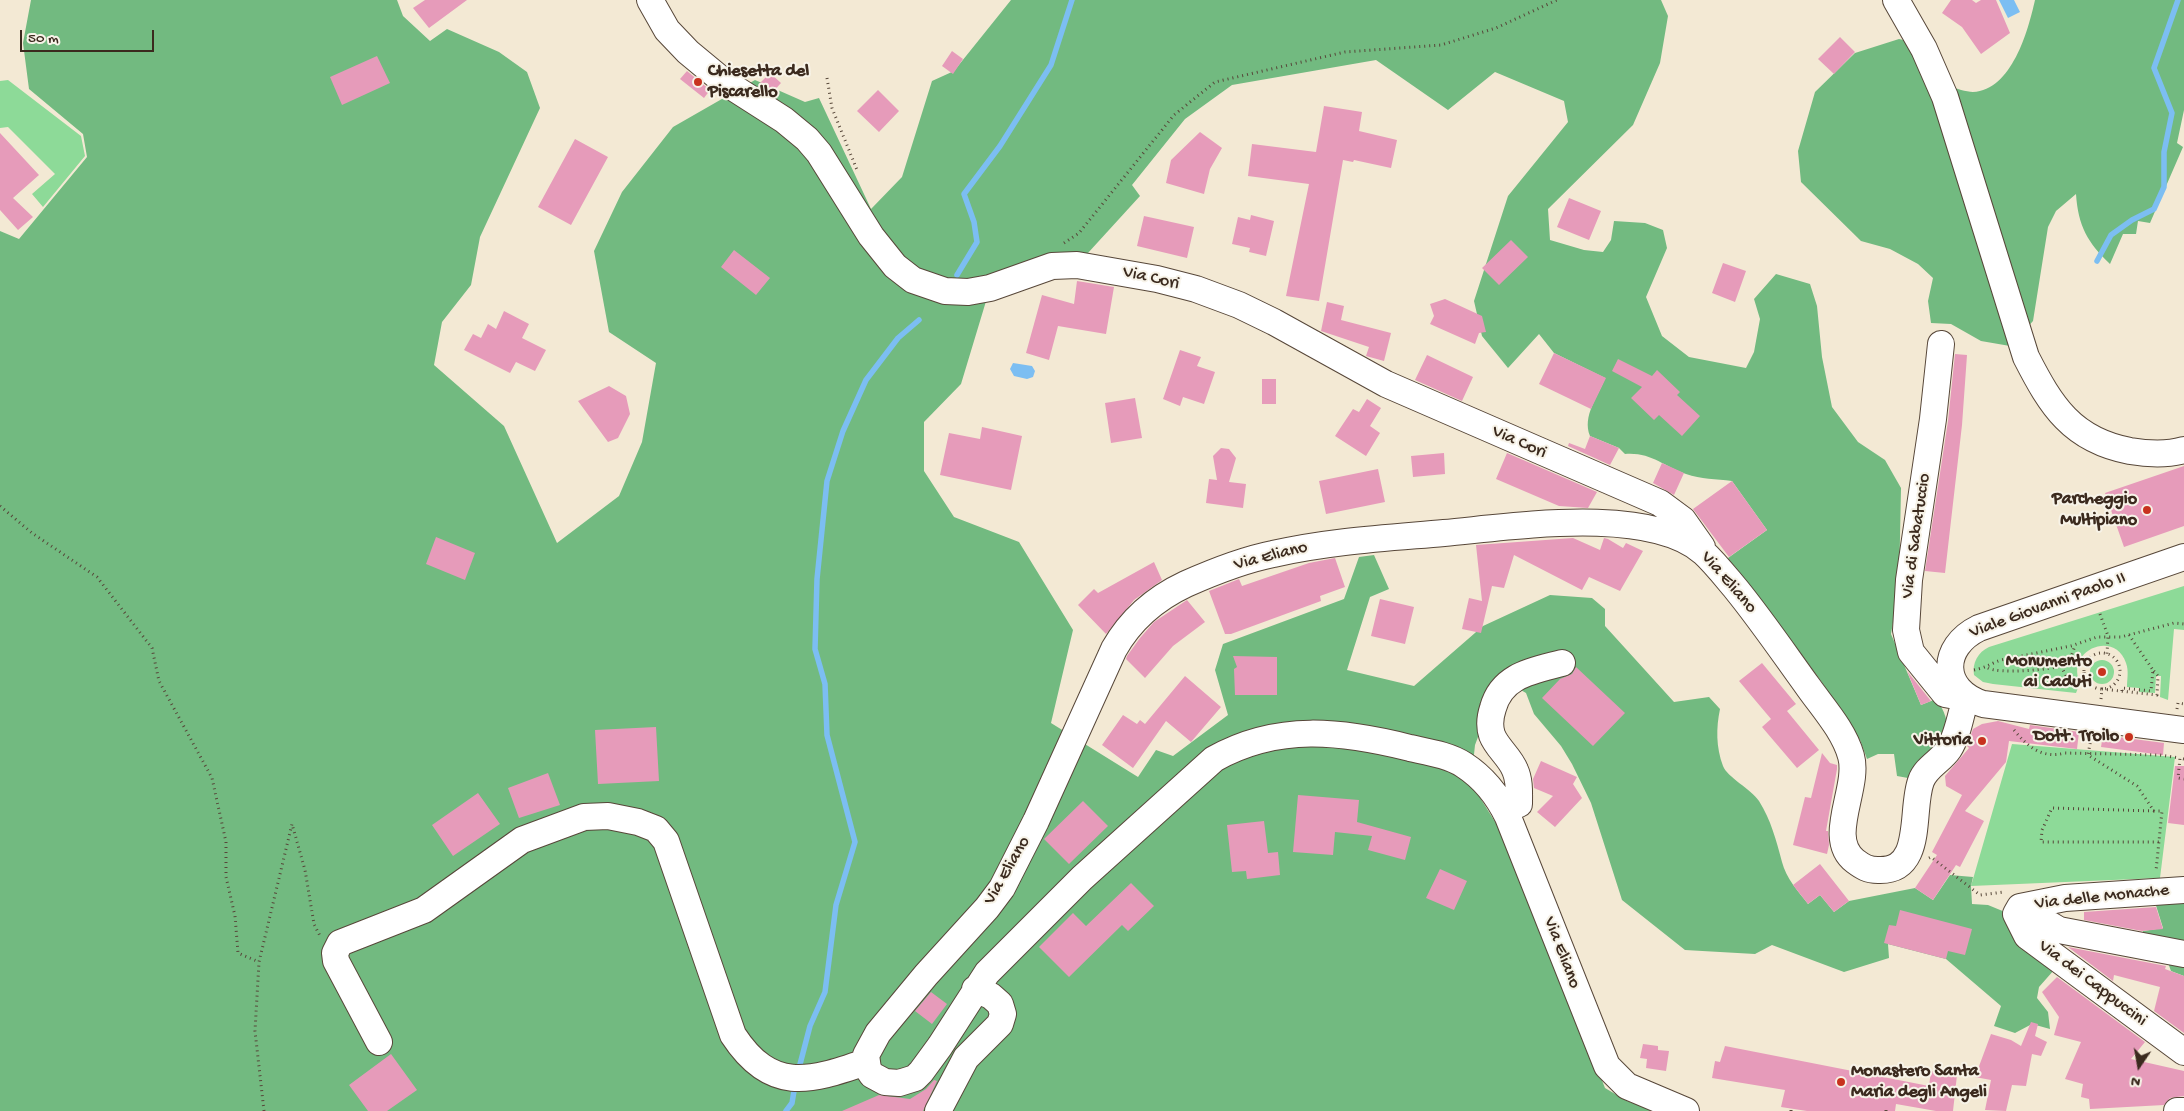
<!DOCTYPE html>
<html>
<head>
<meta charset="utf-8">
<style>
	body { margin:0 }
	#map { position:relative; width:2184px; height:1111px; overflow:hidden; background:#f3e9d4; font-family:"Gochi Hand",sans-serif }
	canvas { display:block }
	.north { position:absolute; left:2114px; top:1041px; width:50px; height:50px; -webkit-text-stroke:4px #f7f3e8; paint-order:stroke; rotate:192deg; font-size:14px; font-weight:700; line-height:20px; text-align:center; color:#3b2a1e }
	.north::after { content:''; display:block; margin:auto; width:18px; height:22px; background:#3b2a1e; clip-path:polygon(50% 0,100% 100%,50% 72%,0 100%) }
	.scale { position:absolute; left:20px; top:30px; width:134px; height:22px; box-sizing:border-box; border:2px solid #3b2a1e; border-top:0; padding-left:6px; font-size:15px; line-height:18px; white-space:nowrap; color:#3b2a1e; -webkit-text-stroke:4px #f7f3e8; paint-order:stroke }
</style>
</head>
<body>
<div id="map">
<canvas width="2184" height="1111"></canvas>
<div class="north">N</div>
<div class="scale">50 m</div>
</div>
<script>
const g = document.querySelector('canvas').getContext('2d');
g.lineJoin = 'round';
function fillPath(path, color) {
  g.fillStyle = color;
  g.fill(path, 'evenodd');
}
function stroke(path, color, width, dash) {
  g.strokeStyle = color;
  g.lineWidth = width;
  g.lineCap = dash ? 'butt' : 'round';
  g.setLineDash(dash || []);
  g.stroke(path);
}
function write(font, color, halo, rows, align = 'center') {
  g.font = font + ' "Gochi Hand",sans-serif';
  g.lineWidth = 4;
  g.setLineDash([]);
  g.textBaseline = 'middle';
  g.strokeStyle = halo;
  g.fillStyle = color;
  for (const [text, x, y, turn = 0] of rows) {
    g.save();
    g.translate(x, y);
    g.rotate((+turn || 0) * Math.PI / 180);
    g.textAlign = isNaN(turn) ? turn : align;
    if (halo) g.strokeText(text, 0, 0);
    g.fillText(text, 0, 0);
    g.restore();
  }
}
const green = new Path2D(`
	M8 80 81 136 85 156 43 207 32 194 55 174 8 127 0 128V81Z
	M2184 586V630L2174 629 2168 700 2160 697 2161 676H2156L2155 693 2139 692V688L2127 687C2127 679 2129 671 2126 663 2115 629 2065 650 2080 683L2076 693 1993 684 1983 682 1974 675C1972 663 1978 652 1989 647Z
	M2090 672a12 12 0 1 1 24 0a12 12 0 1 1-24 0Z
	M2012 744 2175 757 2160 878 1971 886Z`);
const forest = new Path2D(`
	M31 0H397L403 16 430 41 447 29 499 52 527 72 540 108 480 237 471 285 442 322 434 365 504 426 557 543 619 496 642 442 656 363 609 332 594 251 622 192 673 127 755 80 805 102 819 98 871 209 902 177 932 81 954 71 1011 0H1661L1668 16 1660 63 1633 125 1548 209 1550 240 1584 250 1603 252 1611 240 1614 221 1645 223 1663 230 1667 248 1646 297 1662 336 1689 357 1746 368 1754 352 1760 319 1754 299 1776 274 1810 284 1817 306 1822 357 1832 407 1858 442 1885 460 1901 488 1899 587 1891 634 1921 705 1936 699C1945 711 1948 721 1948 737L1912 771 1908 778 1897 776 1894 754H1878L1867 759 1860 740 1821 681 1785 632 1733 573 1728 558 1767 530 1732 481C1716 479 1701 479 1686 474 1663 466 1651 452 1625 454L1619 448 1590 436C1582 416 1598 397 1605 378L1554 353 1539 334 1508 368 1482 336 1474 301 1508 196 1568 122 1564 101 1495 72 1448 110 1376 60 1232 85 1185 119 1132 185 1140 196 1077 265 990 288 961 384 924 422V471L954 517 1019 542 1073 630 1051 723 1138 777 1156 750 1173 756 1228 715 1215 670 1223 644 1344 599 1359 557 1374 555 1389 589 1370 597 1347 670 1414 686 1483 626 1550 595 1592 598 1605 609V626L1674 702 1709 697 1720 709C1716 728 1716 747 1723 766 1727 777 1751 789 1759 801 1771 820 1776 840 1782 862 1786 878 1798 891 1808 904L1820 895 1834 912 1849 901 1915 888 1933 900 1950 875 1973 877 1971 886 1972 904 1988 905 2005 912 2054 970 2039 987 2037 998 2048 1012 2050 1029 2032 1024 2015 1033 1994 1026 2001 1006 1946 959 1888 944 1889 958 1844 972 1772 945 1755 954 1685 950 1622 900 1591 803 1572 764 1561 746 1534 714 1526 693 1500 678 1475 745 1471 783 1510 846 1605 1088 1627 1101 1654 1111H0V231L19 239 87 157 83 134 29 89 23 43Z
	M2035 0H2184V110L2177 143 2183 147 2150 223 2138 221 2136 234H2123L2110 264C2088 243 2078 226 2076 194L2056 211 2048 227 2033 321 2010 346 1981 341 1951 324 1931 323 1928 301 1933 278 1918 264 1890 249 1861 241 1801 182 1798 151 1815 92 1855 53 1899 39 1927 45 1950 87C1956 88 1966 92 1973 92 2012 90 2028 31 2035 0Z
	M2154 899 2184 900V976L2171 971 2167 960 2139 949 2143 931 2163 928Z`);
const water = new Path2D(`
	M1999 0H2014L2020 12 2008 18Z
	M1013 363 1032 366 1035 371 1033 377 1027 379 1014 376 1010 369Z`);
const stream = new Path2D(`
	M2097 261 2111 235 2132 220 2154 209 2164 187V152L2172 113 2154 68 2178 0
	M957 275 977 242 974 222 964 194 1000 146 1051 65 1072 0
	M798 1072 810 1026 825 992 836 905 855 842 827 735 825 684 815 649 817 579 827 481 843 431 866 380 898 338 919 320
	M786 1111 792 1103 795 1085`);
const building = new Path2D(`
	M425 0H467L429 28 413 8Z
	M1951 0H1972L1976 3 1981 0H1996L2010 33 1981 54 1962 27 1942 13Z
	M1840 37 1855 52 1834 74 1818 59Z
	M952 51 963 59 953 74 942 66Z
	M377 56 390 83 342 105 330 77Z
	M687 71 710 90 704 98 680 79Z
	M770 73 781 83 771 94 759 84Z
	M878 90 899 111 879 132 857 111Z
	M1324 106 1362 112 1359 131 1397 140 1391 168 1354 160 1353 162 1343 160 1319 301 1286 296 1309 184 1248 176 1252 144 1316 152Z
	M1200 132 1222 148 1210 169 1204 194 1166 183 1171 160Z
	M0 133 39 175 13 198 33 217 18 230 0 210Z
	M575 139 608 157 571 225 538 207Z
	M1569 198 1601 211 1589 240 1557 227Z
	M1251 215 1274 221 1266 256 1249 252 1250 248 1232 244 1238 217 1250 220Z
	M1144 216 1194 227 1187 258 1137 246Z
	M1511 240 1528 257 1499 285 1482 268Z
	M734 250 770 278 756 295 721 267Z
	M1723 263 1746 271 1735 302 1712 293Z
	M1077 281 1114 287 1106 334 1058 326 1049 360 1026 353 1042 295 1074 304Z
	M1445 299 1482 316 1486 332 1479 333 1475 344 1430 324 1434 316 1430 304Z
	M1327 302 1344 306 1341 320 1391 333 1384 361 1366 356 1369 347 1321 331Z
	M504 311 529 324 522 338 546 350 535 371 516 362 510 373 464 350 473 334 481 338 488 324 496 329Z
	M1180 350 1201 357 1197 366 1215 372 1204 404 1183 397 1180 406 1163 399Z
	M1554 353 1606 378 1591 409 1539 384Z
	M1955 354 1967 355 1962 425 1945 573 1925 571 1948 421Z
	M1427 355 1473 377 1462 401 1415 380Z
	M1618 359 1652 376 1657 370 1680 392 1677 395 1700 416 1682 436 1659 415 1654 420 1631 398 1642 387 1612 371Z
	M1262 379H1276V404H1262Z
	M609 386 626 396 630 414 618 438 608 442 578 401Z
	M1135 398 1142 438 1111 443 1105 403Z
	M1367 399 1381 408 1370 426 1380 433 1366 456 1335 436 1353 409 1359 412Z
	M982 427 1022 436 1011 490 940 475 949 433 980 439Z
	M1590 436 1619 448 1610 465 1568 446 1569 443 1585 449Z
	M1221 448 1229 449 1236 458 1229 482 1246 484 1243 508 1206 503 1209 479 1217 480 1213 456Z
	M1444 453 1445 474 1413 477 1411 456Z
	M1507 453 1597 492 1588 508 1559 506 1496 479Z
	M1662 463 1684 473 1674 495 1653 483Z
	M2184 466V526L2124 547 2105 493Z
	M1378 469 1385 502 1326 514 1319 481Z
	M1732 481 1767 530 1729 557 1693 509Z
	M436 537 475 553 465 580 426 564Z
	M1573 538 1600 550 1604 538 1608 539 1623 548 1626 543 1643 551 1620 591 1589 577 1582 590 1514 555 1504 588 1492 586 1481 633 1462 629 1469 598 1482 601 1476 545Z
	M1335 558 1345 587 1320 596 1321 601 1231 634H1225L1209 591 1239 579 1242 586 1309 563Z
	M1154 562 1162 580 1134 600 1106 634 1078 605 1094 589 1098 593Z
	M1380 599 1414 607 1405 644 1371 636Z
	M1187 600 1205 622 1173 646 1145 678 1126 659 1127 656 1140 638 1154 622Z
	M1233 656 1277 657V695H1235L1234 669 1237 667Z
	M1762 663 1796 704 1787 711 1819 750 1797 768 1762 727 1771 719 1739 681Z
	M1576 667 1625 713 1593 746 1542 698 1560 679 1572 674Z
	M1907 671 1931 701 1921 705Z
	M1185 676 1221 707 1191 742 1166 721 1133 768 1102 745 1123 715 1137 724 1140 720 1145 724Z
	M1998 721 2029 729 2030 725 2079 732 2077 749 2009 741 2006 762 1965 811 1984 821 1960 867 1956 865 1933 900 1915 888 1937 855 1932 852 1962 795 1946 786 1945 776 1969 748 1967 746 1973 729 1982 724Z
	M656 727 659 781 598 784 595 730Z
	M2103 735 2164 743 2163 755 2101 747Z
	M1822 753 1830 763 1837 765V769L1826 831H1828L1829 845 1827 854 1793 845 1805 797 1811 798Z
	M1541 761 1577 777 1573 784 1582 798 1555 827 1537 812 1553 796 1534 788 1533 779Z
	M2175 766H2184V825L2168 823Z
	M548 773 560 805 519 818 508 788Z
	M478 793 500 824 453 856 432 825Z
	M1298 795 1359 800 1357 822 1411 837 1405 860 1368 850 1372 836 1335 832 1333 855 1293 852Z
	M1083 801 1108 826 1069 864 1044 839Z
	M1264 821 1268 853 1278 852 1280 875 1247 879 1246 871 1232 872 1227 825Z
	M1820 864 1849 901 1834 912 1820 895 1808 904 1793 885Z
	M1440 869 1467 881 1454 910 1426 898Z
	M1131 883 1154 906 1128 931 1122 925 1069 977 1039 947 1073 913 1086 926Z
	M2156 907 2163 929 2142 931 2084 920V912Z
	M1900 910 1972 929 1965 955 1948 951 1946 959 1884 943 1889 925 1896 926Z
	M2068 947 2166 966 2165 969 2184 976V1033L2154 1011 2160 987 2114 975 2113 981Z
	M2057 977 2145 1042 2131 1059 2184 1071V1096L2170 1098 2164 1105 2090 1109 2089 1099 2081 1097 2083 1084 2065 1079 2081 1042 2054 1035 2059 1017 2042 992Z
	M931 992 947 1004 932 1024 915 1011Z
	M2031 1022 2038 1024 2035 1036 2047 1042 2041 1056 2032 1054 2026 1086 2012 1085 2006 1111 1985 1110 1991 1080 1975 1077 1991 1034 2011 1040 2021 1046Z
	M1643 1044 1658 1046V1050L1669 1051 1666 1071 1646 1068 1647 1059 1640 1058Z
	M1725 1046 1929 1086 1931 1071 1957 1075 1953 1111H1936L1896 1104 1895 1111H1807L1781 1107 1785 1090 1712 1078 1715 1061 1720 1062Z
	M391 1054 417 1090 387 1111H368L349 1085Z
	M934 1080 937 1081 923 1111H842L879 1095 910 1099 926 1089Z`);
const path = new Path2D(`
	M827 78 832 108 857 170
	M1064 243 1079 233 1174 115 1215 82 1345 52 1441 45 1496 28 1557 0
	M0 506 32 533 97 577 152 648 159 681 212 778 226 842V877L235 916 238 953 259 962
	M2100 614 2108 636 2107 654
	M2084 671a18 18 0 1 1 36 0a18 18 0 1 1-36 0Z
	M2061 666 2068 680 2078 688
	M1988 668C1997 674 2053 670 2063 665 2070 661 2073 652 2075 645
	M1974 670C1988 667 1989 664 2001 660L2071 646 2097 637H2121L2174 623 2184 624
	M2122 691V688L2151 691 2153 670 2129 635
	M2101 699 2102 689 2157 695 2158 676 2153 670
	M2177 709 2178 703 2184 704
	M2014 730C2028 747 2042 759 2065 753L2160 755 2180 758
	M2091 738 2088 755 2137 786 2154 811H2162L2156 871
	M2184 759 2180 758 2178 778 2184 779
	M2154 811 2052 808 2042 830 2041 842H2159
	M1929 858 1931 857 1980 895 2004 892
	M264 1111 255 1031 259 962 292 824 305 870 314 924 320 936
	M1791 1111V1108
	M1886 1111V1110`);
const minor = new Path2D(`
	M650 0 667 30 688 52 723 81 784 120 807 139 819 153 871 236 895 266 913 280 945 291 968 292 990 288 1052 266 1077 265 1157 279 1196 289 1239 305 1274 322 1386 384 1660 503 1683 520 1702 547
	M1896 0 1924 49 1945 97 2026 357C2051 406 2072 440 2130 451 2148 454 2167 455 2184 450
	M1941 344 1933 419 1909 580 1906 630 1911 652 1945 694 1961 697
	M2184 557 1979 628C1940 647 1940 690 1983 704L2184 730
	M1505 810 1519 804C1519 793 1520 781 1515 770 1510 757 1497 748 1492 735 1489 726 1490 717 1493 708 1502 675 1532 671 1562 663
	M2020 907 2016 914 2027 936 2184 1052
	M2020 907 2059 930 2184 954
	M2020 907 2065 898 2184 890
	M379 1042 336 961 335 953 340 943 424 910 522 840 584 817 608 816 638 822 656 829 666 841 733 1035C771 1093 808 1082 866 1062
	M938 1111 966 1058 1000 1024 1003 1014 1000 1004 991 996 975 989
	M1686 1111 1627 1086 1607 1066 1508 817C1498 796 1484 778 1464 765 1449 755 1428 752 1410 748 1342 731 1278 723 1214 759L1082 878 987 973 940 1046 921 1072 915 1078 899 1083 885 1082 872 1075 868 1069 866 1055 878 1033 926 975 987 908 1002 888 1036 821 1114 649C1131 619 1154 599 1186 584 1213 572 1243 560 1273 554 1330 541 1387 538 1444 533 1512 527 1648 505 1703 552 1715 563 1725 576 1736 589 1762 621 1785 655 1809 688 1824 709 1844 731 1851 756 1860 788 1825 838 1855 861 1863 867 1868 870 1878 870 1925 872 1910 810 1921 781 1926 767 1941 761 1949 749 1958 735 1961 713 1966 697
	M2177 1111H2184`);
const markers = [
	[698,82,5,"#c8321e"],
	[2147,510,5,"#c8321e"],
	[2102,672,5,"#c8321e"],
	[2129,737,5,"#c8321e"],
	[1982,741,5,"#c8321e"],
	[1841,1082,5,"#c8321e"]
];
const poiNames = [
	["Chiesetta del",708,72,"left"],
	["Piscarello",708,93,"left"],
	["Parcheggio",2137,500],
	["Multipiano",2137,521],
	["Monumento",2092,662],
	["ai Caduti",2092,683],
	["Dott. Troilo",2119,737],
	["Vittoria",1972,741],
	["Monastero Santa",1851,1072,"left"],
	["Maria degli Angeli",1851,1093,"left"]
];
const streetNames = [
	["Via Cori",1151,279,13],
	["Via Cori",1519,443,24],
	["Via di Sabatuccio",1917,536,-82],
	["Via Eliano",1271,557,-14],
	["Via Eliano",1728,583,49],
	["Viale Giovanni Paolo II",2048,606,-20],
	["Via Eliano",1008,871,-60],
	["Via delle Monache",2102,898,-6],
	["Via Eliano",1561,953,69],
	["Via dei Cappuccini",2092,984,37]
];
fillPath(green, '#8dda98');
fillPath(forest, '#72ba80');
fillPath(water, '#7cbef2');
stroke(stream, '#7cbef2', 5.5);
fillPath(building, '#e69bba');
stroke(minor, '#574739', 28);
stroke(path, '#574739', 3, [1, 4]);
stroke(minor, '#fff', 26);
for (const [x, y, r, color] of markers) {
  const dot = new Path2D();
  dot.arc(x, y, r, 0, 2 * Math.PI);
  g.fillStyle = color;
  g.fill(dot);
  stroke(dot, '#f7f3e8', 2);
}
write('bold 18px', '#3b2a1e', '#f7f3e8', poiNames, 'right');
write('18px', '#3b2a1e', '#f7f3e8', streetNames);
</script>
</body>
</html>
